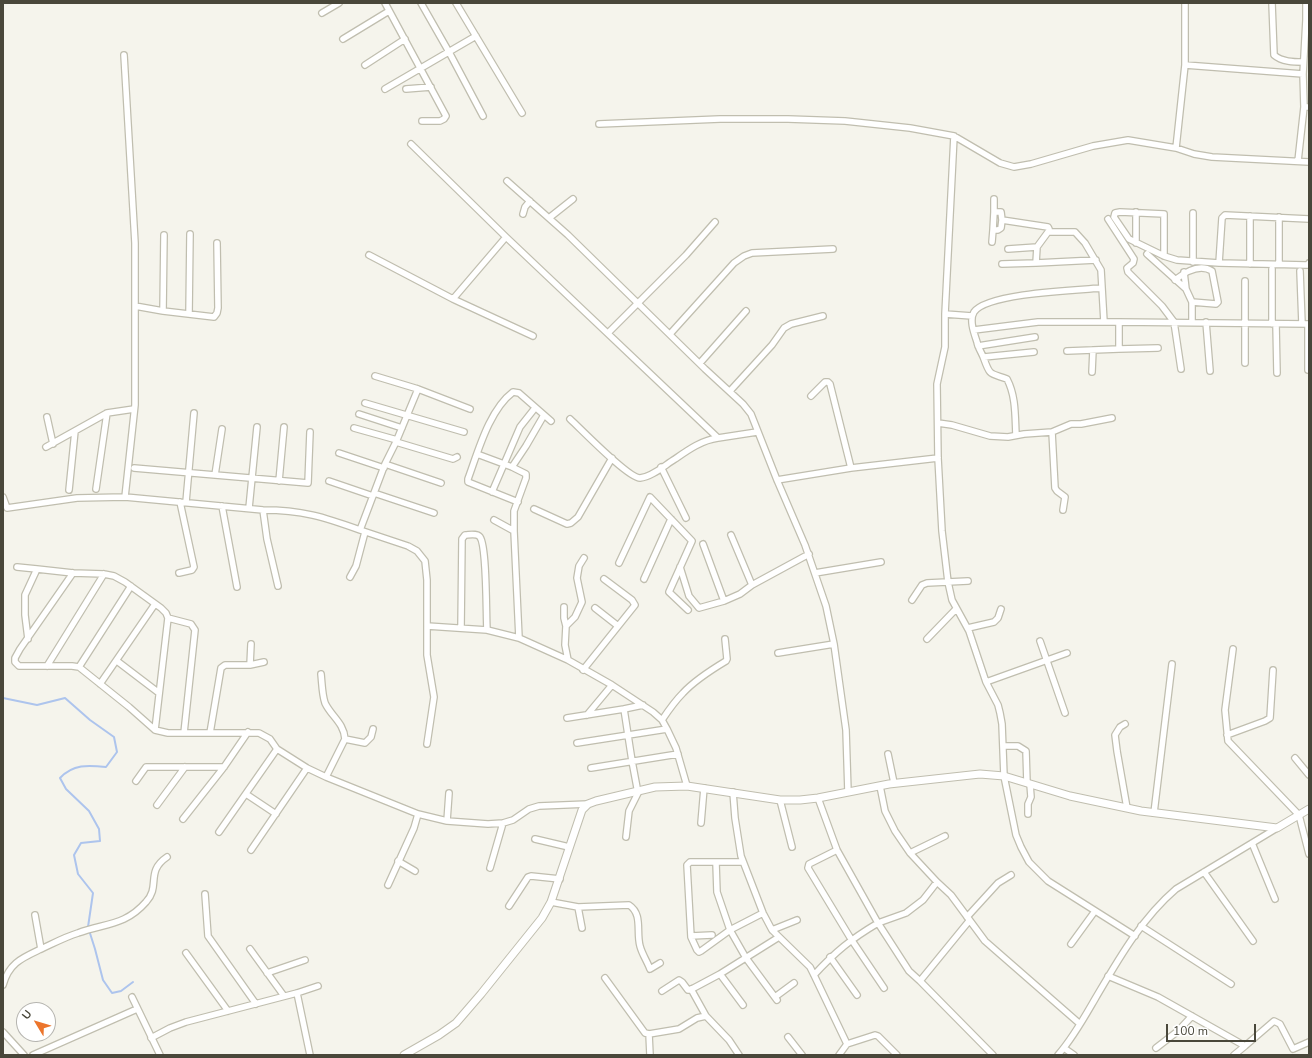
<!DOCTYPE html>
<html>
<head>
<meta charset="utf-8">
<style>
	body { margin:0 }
	#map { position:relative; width:1312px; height:1058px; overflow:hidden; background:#f5f4ec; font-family:"Nunito Sans",sans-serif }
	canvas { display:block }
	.frame { position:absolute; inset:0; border:4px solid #49473a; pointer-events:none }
	.north { position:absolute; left:16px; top:1002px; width:40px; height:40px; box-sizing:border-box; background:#fff; border:1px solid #b6b5b0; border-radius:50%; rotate:308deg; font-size:11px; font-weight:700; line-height:16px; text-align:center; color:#49473a }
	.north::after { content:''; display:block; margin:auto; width:14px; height:18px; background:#ec752c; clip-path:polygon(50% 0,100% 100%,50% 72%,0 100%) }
	.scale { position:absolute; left:1166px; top:1024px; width:90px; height:18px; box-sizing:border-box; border:2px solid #49473a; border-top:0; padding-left:5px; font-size:12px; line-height:14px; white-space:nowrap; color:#49473a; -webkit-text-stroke:3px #fff; paint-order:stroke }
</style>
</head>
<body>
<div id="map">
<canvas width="1312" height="1058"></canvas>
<div class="frame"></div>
<div class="north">U</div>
<div class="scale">100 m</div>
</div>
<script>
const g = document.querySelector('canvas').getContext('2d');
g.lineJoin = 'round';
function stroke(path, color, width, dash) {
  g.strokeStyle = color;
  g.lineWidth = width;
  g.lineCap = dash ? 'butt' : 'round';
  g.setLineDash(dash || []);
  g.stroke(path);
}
const stream = new Path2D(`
	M3 698 37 705 65 698 90 720 114 737 117 752 106 767C88 765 73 764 60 778L66 789 89 811 99 829 100 841 81 843 74 855 78 874 93 893 88 927 95 949 103 980 112 993 121 991 133 982`);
const minor = new Path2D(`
	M385 3 446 116 444 119 440 121H422
	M421 3 449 52 483 116
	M456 3 522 113
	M1272 3 1274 55C1282 62 1294 62 1303 62
	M322 13 339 3
	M1306 20V3
	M1309 20H1306L1303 74 1304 107H1309
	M343 39 389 11
	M124 55 135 243V306
	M365 65 405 39
	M1185 65 1303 74
	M385 89 476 36
	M406 89 431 87
	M599 124 720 119H788L845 121 910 128 954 136 1000 163 1014 167 1031 164 1093 146 1128 140 1176 148 1194 154 1212 157 1309 162
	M954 136 945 314V347L937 384 938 458 942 531 948 582 952 600 969 631 986 682 998 705 1000 713 1002 724 1004 776 1016 835 1021 847 1029 862 1048 881 1135 936
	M411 144 506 237 718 438 757 432
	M1176 148 1185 65V3
	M1298 161 1304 107
	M507 181 568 235 705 369 743 404 751 414 777 480 805 545 826 606 834 644 846 730 848 792
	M994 199V212H1001L1002 220 1048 227 1049 229 1048 232
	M1193 213V262
	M523 214 525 207 530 201
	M1279 217V264
	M549 218 573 199
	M1108 219 1134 259 1133 263 1127 268 1128 272 1162 306 1174 322 1181 369
	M993 230 994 212
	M992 242 993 230H998L1001 228 1002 220
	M1136 243V212
	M1008 249 1037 247
	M1147 254 1186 289 1192 302V322
	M369 255 453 299 533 336
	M1164 256V214L1120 212 1115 213 1114 217 1129 239 1164 256 1177 260 1219 263 1222 218 1225 215 1309 219
	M1036 263 1096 260
	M1219 263 1306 265H1308L1309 263
	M1002 264 1036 263 1037 247 1048 232H1075L1085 243 1101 270 1104 322
	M1250 264V216
	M1272 269V324
	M1300 271 1302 324
	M1184 272 1186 289
	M1175 280C1185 272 1199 263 1212 271L1218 302 1216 304 1192 302
	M1245 281V363
	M453 299 506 237
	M163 311 164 235
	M189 314 190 234
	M945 314 972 316
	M1206 322 1210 371
	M1276 324 1277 373
	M974 330 1038 322H1119
	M608 333 686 255 715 222
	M670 334 734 263 744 256 752 253 833 249
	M978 346 1035 337
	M1119 349 1158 348
	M1067 351 1119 349V322L1309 324
	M984 357 1034 352
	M700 363 746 311
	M1308 370V324
	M1092 372 1093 350
	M375 376 418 389 470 409
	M418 389 396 442 385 464 360 530 408 546 417 551 425 561 427 580V655L434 697 427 744
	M730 391 772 345 784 328 791 324 823 316
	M811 396 825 382H828L830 384 851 468
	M365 403 464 432
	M359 414 402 428
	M47 417 53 444
	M570 419C581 429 628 478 640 478 652 477 665 465 675 459 688 450 702 440 718 438
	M938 423 952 425 990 436 1008 437 1024 434 1052 432 1071 424H1081L1112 418
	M354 428 397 440
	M1052 432 1055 488 1057 491 1065 497 1063 510
	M1016 435C1015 416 1016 396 1007 379 990 373 990 376 984 359 982 353 978 348 977 342 974 333 969 320 974 312 987 293 1078 290 1102 288
	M396 442 453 459 457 457
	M46 447 107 413 134 409
	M339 453 384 468
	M477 454 512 467 526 474V478L514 511V531
	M385 464 441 483
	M512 467 526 446 544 415
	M661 467 686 518
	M134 468 308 483 310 432
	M215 475 222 429
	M777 480 851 468 938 458
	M279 481 284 427
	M329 481 373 496
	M96 489 107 413
	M69 490 75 431
	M492 492 520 427 535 408
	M374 493 434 513
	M3 497 7 508 77 498 125 497 263 510C302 510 324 517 360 530
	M125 497 135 405V306L163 311 214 317 217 313 218 308 217 243
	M186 502 194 413
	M518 502 468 482V479C478 452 489 410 513 392L519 393 551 421
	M222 506 237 587
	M249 508 257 427
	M534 509 567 524 571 523 578 517 612 458
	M263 510 267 539 278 586
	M494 520 514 531 519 638
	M731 535 752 585
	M703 544 724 601
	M619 563 650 497 692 541 669 592 688 610
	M17 567 37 569
	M680 567 689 596 699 608 724 601 740 594 752 585 809 554
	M73 573 20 649 15 658V662L19 666H72L79 667 129 707 155 730 168 733H259L270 739 277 749 307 768 326 777 418 814 447 821 488 824 503 823 513 820 529 809 539 806 588 804
	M179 573 192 570 194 567 180 502
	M815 573 881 562
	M350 577 356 566 365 532
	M644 579 671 519
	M912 600 922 585 927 583 968 581
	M564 607V618L566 626
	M595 608 618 626
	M427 626 487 630 519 638 568 660 612 685 653 712 662 720 667 729 676 748 687 786
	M461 628 462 539 465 535C469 535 477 533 480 537 487 547 486 614 487 630
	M968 628 994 622 998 618 1001 609
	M28 639 25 615V595L37 569 73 573 104 574 114 576 125 582 161 608 166 613 168 618
	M927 639 956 609
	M1040 641 1065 713
	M1233 649 1225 710 1228 741 1299 815 1309 854
	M778 653 834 644
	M568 660 565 645 566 626 575 617 582 602 577 578 579 566 584 558
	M117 661 159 693
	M250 665 264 662
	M47 666 104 574
	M79 667 131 586
	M583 670 635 605 632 600 604 579
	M321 674C322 683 322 694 325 703 331 716 344 723 345 739L326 777
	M986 682 1067 653
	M100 684 155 604
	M624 709 643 705
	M587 715 612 685
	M567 718 624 709 632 761 638 793 629 811 626 837
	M662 720C668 711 675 701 683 693 695 680 711 670 726 661L727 659 725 639
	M1125 724 1120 727 1115 735 1117 751 1127 808
	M155 730 168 618 191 624 195 630 184 733
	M210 733 221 668 225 665H250L251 644
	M1227 735 1265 721 1270 718 1273 670
	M345 739 365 743 371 737 373 729
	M577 743 667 729
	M1003 746H1018L1026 751 1027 783
	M888 754 894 783
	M1295 758 1309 775
	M591 768 678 754
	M136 781 146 767H224
	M880 786 885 811 895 831 910 853 937 882 951 895 985 941 1080 1024
	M733 792 735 818 741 856 763 913 772 930 810 967 814 975 847 1044 839 1055
	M246 794 276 814
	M818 798 837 850 878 923 906 913 923 900 937 882
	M780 800 792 847
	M157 805 185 767
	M1154 813 1172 664
	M1028 814V804L1031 797 1030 784
	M183 819 224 767 248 732
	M447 821 449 793
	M701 823 704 788
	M219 832 277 749
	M535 839 569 847
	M1252 843 1275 899
	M251 850 307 768
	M837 850 809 864 808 868 851 939 884 988
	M910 853 945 836
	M398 861 415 871
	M743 862H690L687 865 691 937 697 950 699 952 701 951 730 930 763 913
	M716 863 717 892 730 930 746 958 777 1000
	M490 868 503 823
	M1204 872 1253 941
	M388 885 414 828 418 814
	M205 894 208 936 256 1004
	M551 902 578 907 629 905C643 914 636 932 640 946 642 954 647 961 650 969L660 963
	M509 906 528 877 531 876 560 879
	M578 907 582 928
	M967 917 998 883 1011 875
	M1141 926 1231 984
	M772 930 797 920
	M691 936 712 935
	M1071 944 1095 911
	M41 949C54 943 65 937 78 933 105 923 125 926 146 902 161 886 145 872 167 857
	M250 949 284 996
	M186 953 228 1011
	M830 957 857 995
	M267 973 305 960
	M814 975C835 952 851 939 878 923L909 971 920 981 993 1055
	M1108 976 1158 997 1245 1046 1274 1021 1280 1024 1293 1049 1309 1042
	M605 978 645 1033 649 1034 679 1029 697 1018 706 1016 729 1040 739 1055
	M920 981 969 921
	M3 985C9 963 22 958 41 949L35 915
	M691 989 706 1016
	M662 991 679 980 682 982 688 990H690L720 974
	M297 993 310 1055
	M132 997 160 1055
	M775 997 794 983
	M743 1005 720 974 779 937
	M3 1032 24 1055
	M649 1034 650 1055
	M788 1037 802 1055
	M151 1038 170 1028 186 1022 297 993 318 986
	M847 1044 875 1035 878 1036 897 1055
	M1064 1048 1074 1055
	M1156 1048 1178 1031 1192 1016
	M33 1055 137 1009
	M1058 1055C1073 1038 1084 1018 1095 999 1118 960 1141 919 1176 889L1277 828
	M1234 1055 1245 1046`);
const tertiary = new Path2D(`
	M404 1055 439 1035 456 1023 481 994 542 918 551 902 582 810 588 804 596 801 655 787 687 786 780 800H800L818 798 889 784 980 774 1004 776 1070 796 1141 811 1277 828 1309 809`);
stroke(stream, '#adc4ed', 2);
stroke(minor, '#c0beaf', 8);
stroke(tertiary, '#c0beaf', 9);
stroke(minor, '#fff', 5.5);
stroke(tertiary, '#fff', 7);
</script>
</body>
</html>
